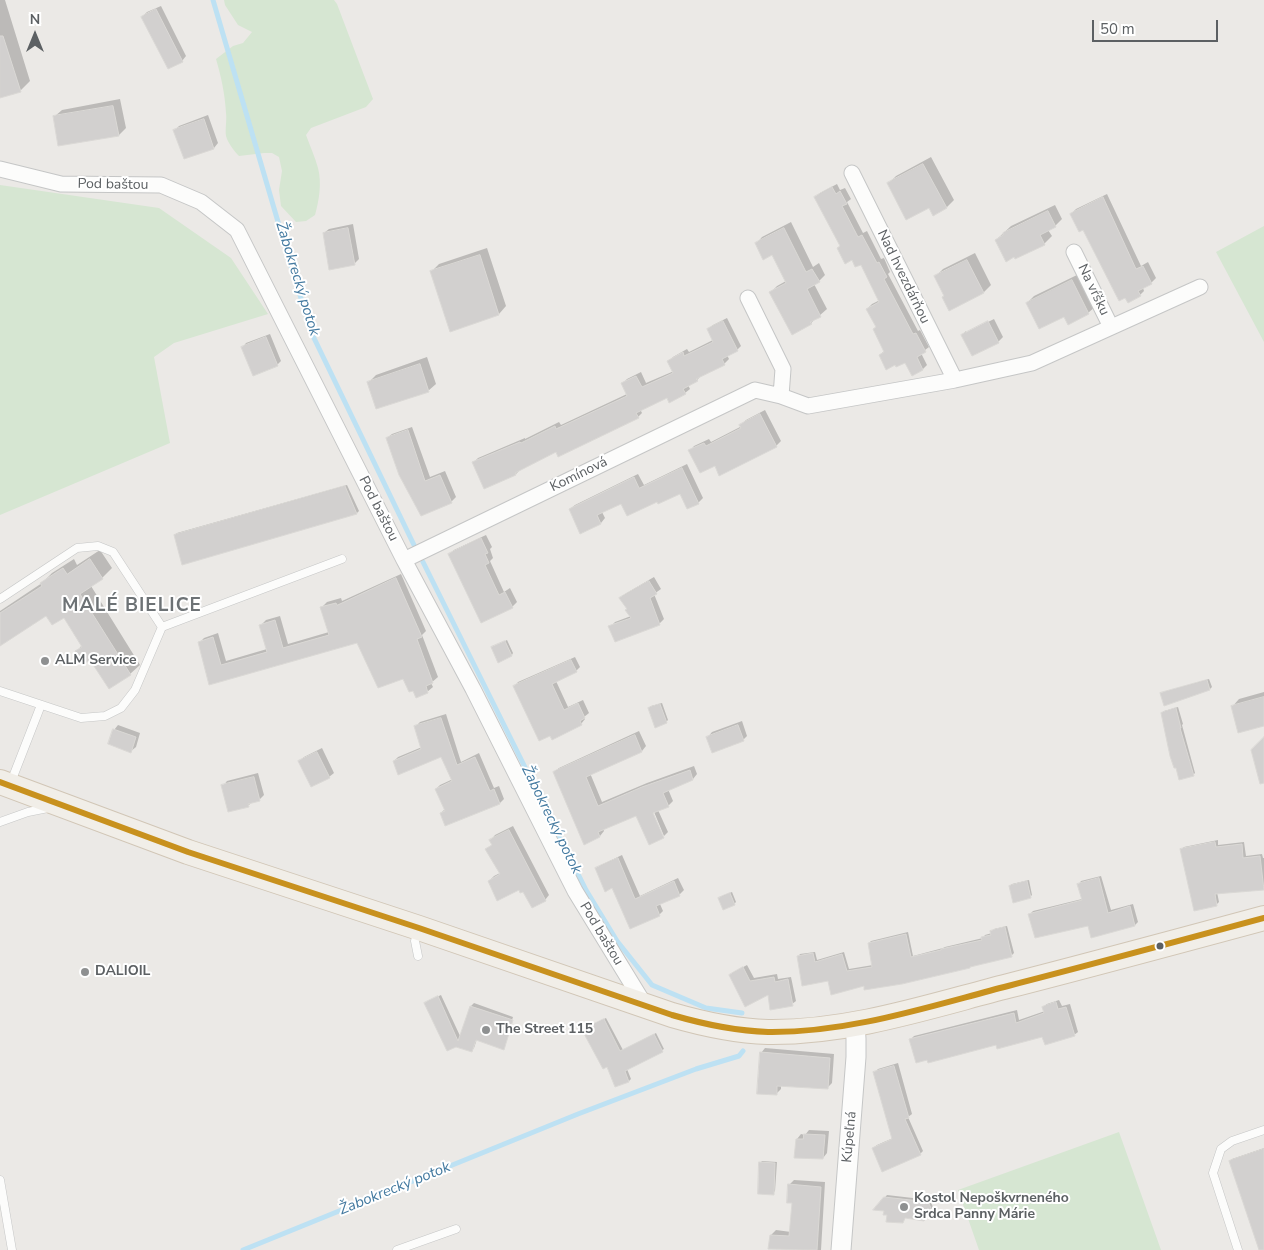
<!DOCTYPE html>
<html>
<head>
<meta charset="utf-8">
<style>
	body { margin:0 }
	#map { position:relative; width:1264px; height:1250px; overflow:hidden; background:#ebe9e6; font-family:"Nunito Sans",sans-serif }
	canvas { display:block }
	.north { position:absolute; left:10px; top:10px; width:50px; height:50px; -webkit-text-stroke:4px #fff; paint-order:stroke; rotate:0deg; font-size:14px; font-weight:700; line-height:20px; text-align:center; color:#5c6063 }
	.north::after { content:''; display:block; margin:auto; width:18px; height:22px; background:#5c6063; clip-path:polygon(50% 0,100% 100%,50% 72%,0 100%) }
	.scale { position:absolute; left:1092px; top:20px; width:126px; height:22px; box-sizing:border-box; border:2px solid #5c6063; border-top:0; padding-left:6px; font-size:15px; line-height:18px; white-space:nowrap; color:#5c6063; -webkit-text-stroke:4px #fff; paint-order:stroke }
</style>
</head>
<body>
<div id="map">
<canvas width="1264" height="1250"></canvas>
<div class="north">N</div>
<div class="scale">50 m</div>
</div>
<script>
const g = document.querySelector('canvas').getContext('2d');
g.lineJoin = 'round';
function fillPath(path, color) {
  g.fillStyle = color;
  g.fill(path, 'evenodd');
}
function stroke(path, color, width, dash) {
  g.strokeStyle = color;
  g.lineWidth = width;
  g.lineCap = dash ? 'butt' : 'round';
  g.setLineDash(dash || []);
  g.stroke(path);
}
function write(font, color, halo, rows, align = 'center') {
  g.font = font + ' "Nunito Sans",sans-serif';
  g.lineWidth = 4;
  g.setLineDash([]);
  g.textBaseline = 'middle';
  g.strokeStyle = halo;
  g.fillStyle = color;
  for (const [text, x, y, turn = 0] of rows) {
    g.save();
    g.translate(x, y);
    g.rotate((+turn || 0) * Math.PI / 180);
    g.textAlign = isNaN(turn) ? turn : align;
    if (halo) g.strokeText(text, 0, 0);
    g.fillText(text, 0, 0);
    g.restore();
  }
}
const green = new Path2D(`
	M224 0H334L337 4 373 99 366 107 311 128 306 135C310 146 315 157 318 168 322 183 319 201 315 215L306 221 296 222 281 206 279 190 282 171 279 157 272 153H264L239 156C234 151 228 143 226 136 225 129 227 120 226 113 225 94 221 76 216 59L233 46 243 43 252 32 238 25 225 5Z
	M0 185 159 208 231 258 268 314 174 343 154 357 170 443 0 515Z
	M1264 226V342L1216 252Z
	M1119 1132 1161 1250H979L958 1190Z`);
const shadow = new Path2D(`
	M0 0H5L30 81 20 91 0 97Z
	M161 6 186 56 182 61 142 17 147 12Z
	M120 99 126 128 119 135 59 145 54 117 62 110Z
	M208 115 218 143 214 148 174 131 179 126Z
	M931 157 954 200 947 207 929 206 889 183 896 176Z
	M837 184 840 190 845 188 851 199 847 202 863 233 867 231 881 259 884 258 890 272 888 274 918 331 920 330 929 347 921 353 927 365 923 369 912 375 905 361 880 355 885 350 877 327 867 309 872 304 880 300 861 263 852 259 841 245 816 197 820 193Z
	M1107 194 1141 266 1148 262 1156 278 1151 283 1143 288 1144 291 1140 295 1071 214 1076 209Z
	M1055 205 1062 219 1055 226 1048 230 1052 236 1044 244 996 240 1011 226Z
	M791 222 813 267 819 263 825 275 819 281 814 284 827 309 811 323 770 293 777 286 786 281 772 254 756 244 762 237Z
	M353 224 359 259 354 264 324 233 329 229Z
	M487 248 506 306 499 314 432 271 439 264Z
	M975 253 991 285 984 292 945 295 936 276 943 269Z
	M1079 274 1096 306 1088 313 1065 315 1027 303 1034 296Z
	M727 318 741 346 737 350 727 355 729 359 724 364 701 375V376L697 380 688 385 690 389 685 393 667 396 640 409 642 413 638 417 557 450 520 470 516 474 474 462 478 458 525 438V439L559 422 561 425 627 394 622 384 627 379 641 372 646 383 674 371 669 361 673 357 687 349 689 352 713 340 708 329 713 325Z
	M994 319 1003 337 998 342 972 355 962 335 966 331V333Z
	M270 334 281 361 277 365 243 347 246 343Z
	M427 357 436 384 428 391 369 382 376 375Z
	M765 410 781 441 776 446 715 464 690 451 694 446 709 439 711 442 742 426 741 425 746 420Z
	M412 427 430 477 445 471 456 497 451 502 422 514 387 438 392 434Z
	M687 464 703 498 698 503 681 492 658 500 621 502 602 512 605 518 601 523 581 532 570 509 575 505 638 474 644 485Z
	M347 485 359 511 357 513 183 563 175 535 177 533Z
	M486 535 492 547 490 549 493 558 490 561 504 592 510 588 517 602 512 607 450 554 454 550Z
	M100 550 112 568 102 578 91 586 140 665 130 674 90 658 77 651 82 645 64 617 46 614 0 644V611L42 583 52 573 74 559 77 565Z
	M401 574 426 631 422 635 438 677 431 683 433 687 427 692 414 689 404 677 358 641 210 683 199 643 204 638 218 633 226 661 267 649 261 625 266 620 280 616 288 644 329 632 322 607 327 602 341 598 342 601Z
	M654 577 661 589 654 594 664 619 659 624 610 627 615 622 631 616 628 609 620 598 625 594Z
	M507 640 513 653 512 655 493 647Z
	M575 657 580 667 576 671 556 681 568 707 583 700 589 713 584 717 585 719 581 724 514 687 518 682Z
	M1209 679 1212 687 1210 689 1162 694 1164 692Z
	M1264 692V724L1232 707 1239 699Z
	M662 703 668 720 666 722 649 708 651 706Z
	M1178 707 1183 724 1182 725 1195 773 1193 775 1177 766 1162 713 1164 711Z
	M446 714 461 762 479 753 494 788 499 786 504 799 500 803 446 824 441 813 445 809 436 789 440 785 453 779 442 755 394 761 398 757 422 747 415 727 420 722Z
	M742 721 747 736 743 740 708 737 712 732Z
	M118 725 140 733 136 747 131 751 114 730Z
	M639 731 646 746 642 751 590 773 602 802 647 783 694 766 697 774 693 779 668 789 673 801 668 806 658 810 668 832 664 836 652 807 603 828 604 831 600 836 585 843 554 772 559 768Z
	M322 748 334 773 329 777 300 761 304 757Z
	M258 773 264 795 259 800 252 802 248 806 223 786 227 781Z
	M513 826 549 895 545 900 519 889 489 881 494 876 500 873 487 849 493 844 491 840 495 835Z
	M1218 840V845L1244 842 1246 856 1262 854 1263 858H1264V887L1217 892 1219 902 1217 904 1195 910 1182 849 1184 847Z
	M622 855 640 896 678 878 684 890 679 895 660 904 663 911 659 915 613 887 596 869 601 865Z
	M1101 876 1111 910 1133 904 1138 922 1135 925 1030 914 1033 911 1082 899 1079 884 1081 881Z
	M1029 880 1032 895 1030 897 1010 886 1012 884Z
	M732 892 736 902 734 904 720 898 722 896Z
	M1007 926 1014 953 1012 955 902 982 865 985 828 979 798 957 800 954 815 952 817 960 844 952 849 969 873 965 869 943 871 941 908 932 913 956 943 948 945 947 983 938 985 935 992 933V931L994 929Z
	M747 965 754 978 777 974 778 979 791 977 796 1001 792 1004 730 975 734 972Z
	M441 995 461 1038 471 1006 474 1003 513 1017 503 1047H505L504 1048 477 1039 474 1048 471 1051 456 1046 425 1004 428 1001Z
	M1059 1000 1062 1006 1070 1004 1078 1032 1074 1035H1043L997 1044 911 1039 914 1036 1017 1010 1019 1020 1045 1011 1043 1007 1047 1004Z
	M606 1018 623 1050 656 1033 664 1049 627 1069 631 1079 629 1081 616 1086 607 1065 585 1028Z
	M765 1048 834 1054 832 1083 827 1088 781 1085V1089L776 1094 761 1053Z
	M898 1063 912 1114 908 1117 923 1151 920 1154 873 1148 877 1145 893 1138 875 1072 878 1069Z
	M809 1130 829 1131 827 1153 823 1158 797 1139 801 1134 805 1135Z
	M1264 1148V1250H1261L1230 1161 1232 1159Z
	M762 1161 777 1162 775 1191 773 1193 760 1163Z
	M794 1180 825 1182 821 1250H796L771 1235 776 1230 791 1232 793 1202 789 1185Z
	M887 1195 930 1200 933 1207 925 1217H905L904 1220 889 1214 885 1210 875 1209Z`);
const stream = new Path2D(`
	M213 0 293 273 313 336 414 545
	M423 562 586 890 617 941 652 985 706 1008 742 1013
	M243 1250 578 1114 696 1069 739 1056 743 1051`);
const building = new Path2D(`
	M156 9 183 62 168 69 141 17Z
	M0 36H3L21 92 0 98Z
	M113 106 119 136 58 146 53 116Z
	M204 119 214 149 184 159 173 130Z
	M923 164 947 208 933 216 929 208 906 220 887 183Z
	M832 187 836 194 840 191 847 204 842 206 858 237 862 235 877 263 879 262 887 277 884 279 913 334 916 333 926 352 917 357 923 370 912 376 905 363 896 367 895 365 886 370 879 355 884 352 873 329 876 327 866 309 879 302 861 265 855 267 852 260 845 264 837 248 840 246 814 197Z
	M1103 197 1136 269 1143 266 1152 284 1138 291 1141 296 1128 303 1125 298 1119 301 1083 230 1079 232 1070 214Z
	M1048 211 1056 227 1040 235 1045 245 1015 259 1014 257 1006 262 995 240 1003 235V233Z
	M348 228 355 265 329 270 323 233Z
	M784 228 806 272 812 269 820 282 807 289 821 317 810 322 812 324 792 335 769 292 786 283 772 255 763 260 755 243Z
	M480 255 499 315 450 332 430 271Z
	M967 260 984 293 949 311 942 297 944 296 934 276Z
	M1072 280 1089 314 1068 325 1064 317 1039 329 1026 303Z
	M723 321 738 351 722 359 725 365 696 379 698 381 683 389 686 394 669 403 667 398 636 413 639 418 558 457 556 452 515 473 516 475 484 489 472 462 520 442 521 443 555 426 556 429 627 396 621 383 636 376 642 387 673 373 667 361 683 352 684 356 713 342 707 329Z
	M988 321 999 343 972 356 961 335Z
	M266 337 278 366 253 376 241 347Z
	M420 364 429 392 376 409 367 382Z
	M760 414 777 447 719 476 715 466 700 473 688 450 704 443 706 446 741 428 739 425Z
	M408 430 425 481 440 475 452 503 421 516 399 475 386 438Z
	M682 468 699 504 687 509 680 494 658 504 657 502 627 516 621 504 597 515 601 524 580 534 569 509 634 477 639 488Z
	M345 486 357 514 182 565 174 535Z
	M481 538 488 553 485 554 489 563 485 565 499 595 505 592 513 608 481 623 448 554Z
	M90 559 103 579 80 594 131 675 109 689 90 660 84 664 75 651 82 647 64 618 52 625 46 616 0 646V613L42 586 40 583 63 568 67 574Z
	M396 578 422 637 417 639 433 683 426 686 428 693 416 698 413 691 409 692 403 679 378 688 357 643 209 685 198 642 213 637 221 665 267 652 259 625 275 620 283 648 329 635 320 607 336 603 337 605Z
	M649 581 657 594 650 598 660 625 615 642 608 626 631 618 625 610 627 609 619 598Z
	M505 641 512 656 498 663 491 647Z
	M571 660 577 672 552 684 564 710 578 703 585 718 580 721 582 725 552 740 550 736 539 741 513 686Z
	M1207 680 1210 690 1164 706 1160 693Z
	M1264 697V726L1238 733 1231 706Z
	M660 704 667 723 655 728 648 708Z
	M1176 708 1181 728H1180L1194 776 1179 780 1176 768H1174L1170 756 1161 713Z
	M441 718 457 765 475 757 490 791 494 789 500 804 445 826 440 813 445 811 435 789 452 781 441 757 398 775 393 761 421 749 414 726Z
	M738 725 744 741 712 753 706 737Z
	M113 729 136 737 131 753 108 744Z
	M635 735 642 752 586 777 598 806 642 787 690 770 693 780 663 793 669 807 653 813 664 838 649 845 636 816 598 832 600 837 584 845 553 772Z
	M1264 737V783L1260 784 1251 750Z
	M317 752 330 778 311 787 298 761Z
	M254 777 260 801 248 804 249 807 228 812 221 785Z
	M509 830 546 901 532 908 523 892 520 893 519 890 497 901 488 881 500 874 485 849 492 845 489 840Z
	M1215 842 1216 847 1242 844 1243 858 1260 856 1264 890 1215 894 1217 906 1194 911 1180 849Z
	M618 858 635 899 674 881 680 896 656 906 660 916 630 929 612 888 605 892 595 868Z
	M1099 878 1108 913 1130 906 1135 926 1091 938 1088 926 1035 938 1028 914 1082 900 1077 884Z
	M1027 881 1031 898 1013 903 1009 886Z
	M730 893 735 905 723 910 718 898Z
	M1005 927 1012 957 970 967V968L902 984 864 990V986L831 995 828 981 802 986 797 956 813 953 815 962 842 954 847 971 872 967 868 943 906 934 911 957 941 950V949L982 940 981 937 991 935 990 931Z
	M743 967 750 981 774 977 775 982 788 979 793 1006 770 1010 768 995 745 1007 729 975Z
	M438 996 458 1041 470 1006 513 1020 504 1050 476 1040 472 1052 456 1047 447 1051 424 1003Z
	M1056 1002 1058 1009 1066 1007 1075 1036 1045 1045 1042 1037 997 1049 996 1045 928 1063 927 1060 916 1063 909 1039 1014 1013 1016 1023 1044 1013 1042 1007Z
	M604 1019 620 1051 654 1034 663 1052 625 1071 629 1082 615 1087 607 1067 603 1069 582 1030Z
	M760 1052 830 1058 828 1089 777 1086V1095L757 1094Z
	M894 1066 909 1118 905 1119 921 1155 882 1172 872 1148 892 1139 873 1072Z
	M804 1134 825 1135 823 1159 794 1158 796 1139H803Z
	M1264 1149V1250H1259L1229 1161Z
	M759 1162 775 1163 774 1195 758 1194Z
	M788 1184 821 1187 817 1250 768 1249 770 1235 789 1236 792 1203H787Z
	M884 1197 928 1202 932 1210 924 1221 905 1218 903 1223 886 1222 887 1215H883L884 1211 873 1210Z`);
const service = new Path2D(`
	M0 599 77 548 98 546 113 552 162 627
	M0 691 81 718 105 716 121 708 135 690 162 627 342 559
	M11 782 41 705
	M0 822 28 812 48 808
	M418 956 415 941 418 930
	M0 1180 12 1250
	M397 1250 456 1229
	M1238 1250 1213 1173 1221 1149 1232 1141 1264 1130`);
const minor = new Path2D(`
	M0 169 61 184 161 185 201 202 237 230 404 560 473 689 575 891 646 1007
	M852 173 955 380
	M1074 252 1111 327
	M748 298 783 369 781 396
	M404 560 755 390 781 396 808 406 955 380 1032 363 1200 287`);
const tertiary = new Path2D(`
	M841 1250 856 1057V1039L855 1024`);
const primary = new Path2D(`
	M0 782 188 852 419 928 672 1015C703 1024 735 1031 768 1032 850 1033 930 1006 1008 986 1094 964 1179 941 1264 918`);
const bus1 = new Path2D(`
	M0 782 188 852 419 928 672 1015C703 1024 735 1031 768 1032 850 1033 930 1006 1008 986 1094 964 1179 941 1264 918`);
const markers = [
	[45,661,5,"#8e9091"],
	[1160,946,4.5,"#5c6063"],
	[85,972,5,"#8e9091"],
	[486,1030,5,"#8e9091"],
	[904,1207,5,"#8e9091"]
];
const streetNames = [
	["Pod baštou",113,185,1],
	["Nad hvezdárňou",903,277,64],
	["Na vŕšku",1093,290,64],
	["Komínová",579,475,-26],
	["Pod baštou",378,509,63],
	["Pod baštou",601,934,59],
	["Kúpeľná",850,1137,-85]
];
const poiNames = [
	["ALM Service",55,661],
	["DALIOIL",95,972],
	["The Street 115",496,1030],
	["Kostol Nepoškvrneného",914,1199],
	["Srdca Panny Márie",914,1215]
];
const waterNames = [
	["Žabokrecký potok",297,279,73],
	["Žabokrecký potok",551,820,64],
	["Žabokrecký potok",395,1189,-22]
];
const districtNames = [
	["MALÉ BIELICE",132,606]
];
fillPath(green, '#d6e6d2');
fillPath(shadow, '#0003');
stroke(stream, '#bde1f3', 5);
fillPath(building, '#d2d0cf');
stroke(building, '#dad8d5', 1);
stroke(service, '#c5c6c6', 9);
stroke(minor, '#c5c6c6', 17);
stroke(tertiary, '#c5c6c6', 21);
stroke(primary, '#d1c6b6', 26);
stroke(service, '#fcfcfb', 8);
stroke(minor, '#fcfcfb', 15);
stroke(tertiary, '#fcfcfb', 19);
stroke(primary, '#f1eee8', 24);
stroke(bus1, '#c8911e', 6);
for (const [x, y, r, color] of markers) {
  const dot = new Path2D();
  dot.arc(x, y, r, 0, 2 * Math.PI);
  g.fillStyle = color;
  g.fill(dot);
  stroke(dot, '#fff', 2);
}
write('14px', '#5c6063', '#fff', streetNames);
write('bold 14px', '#5c6063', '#fff', poiNames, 'left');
write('italic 15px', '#447aa0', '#fff', waterNames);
g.letterSpacing = '1px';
write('bold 19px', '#6d7275', '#fff', districtNames);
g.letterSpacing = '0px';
</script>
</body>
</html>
